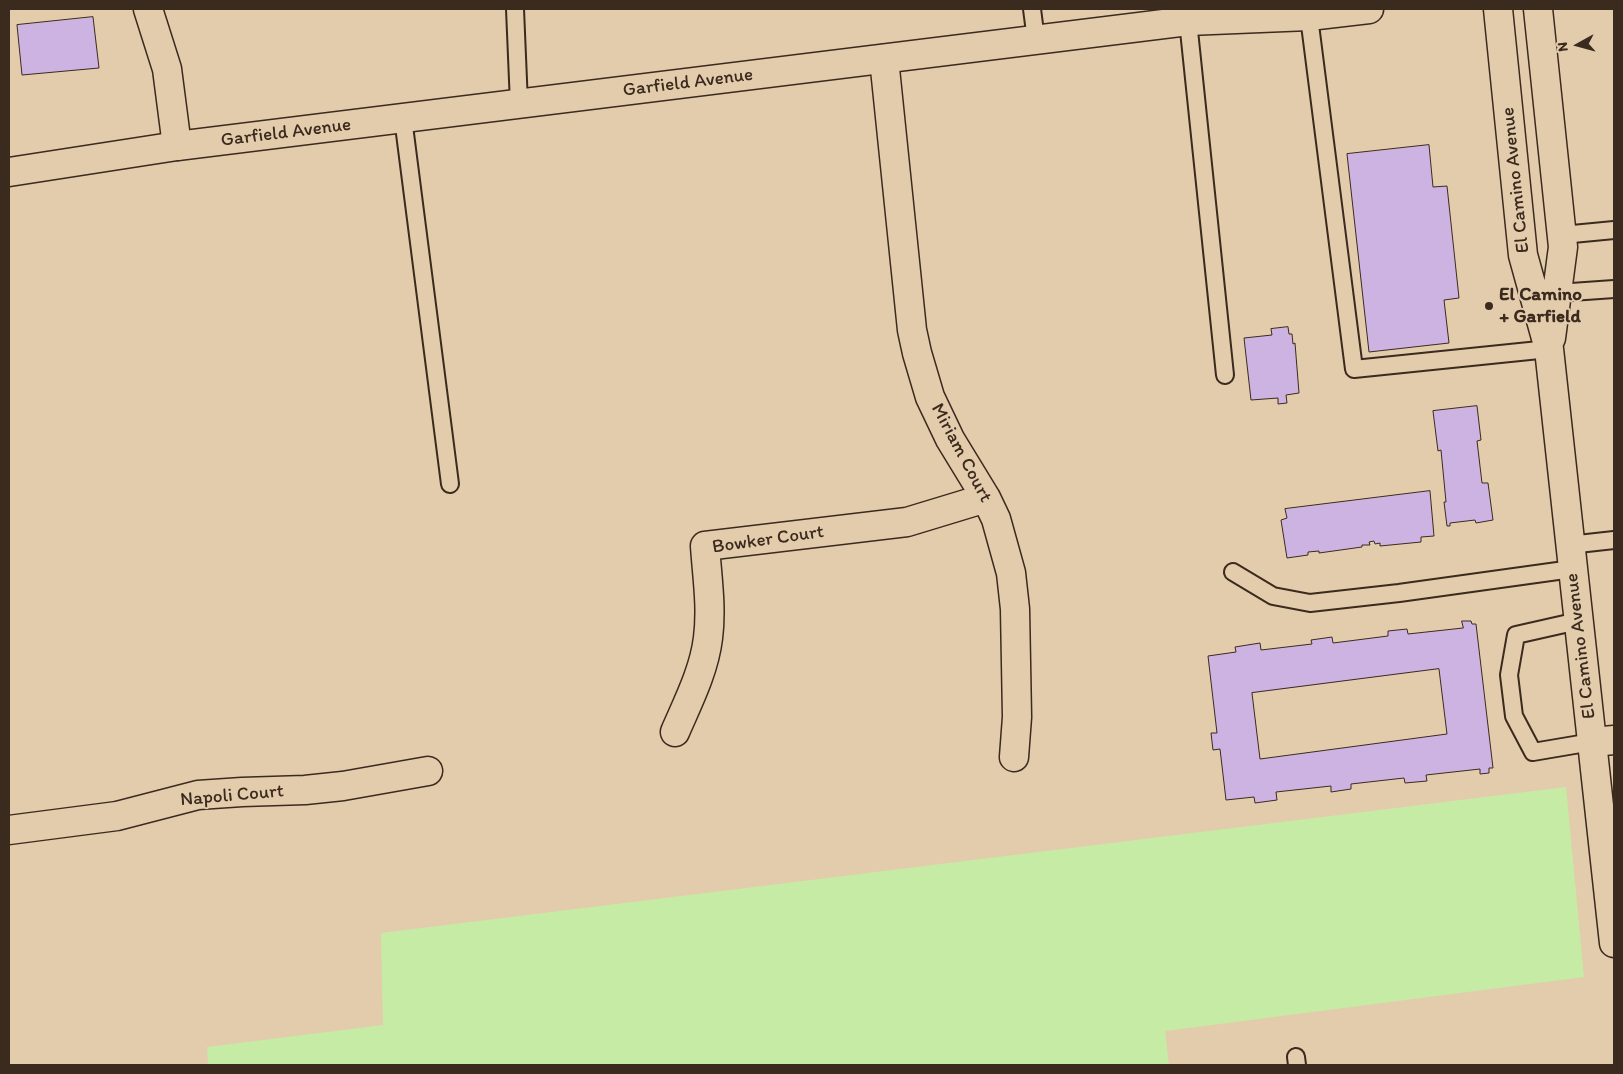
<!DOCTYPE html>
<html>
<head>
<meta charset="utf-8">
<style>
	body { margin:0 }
	#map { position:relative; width:1623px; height:1074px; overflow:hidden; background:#e3ccac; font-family:Itim,sans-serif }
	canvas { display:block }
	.frame { position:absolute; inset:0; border:10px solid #3b2a1e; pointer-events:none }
	.north { position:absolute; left:1553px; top:20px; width:50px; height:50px; -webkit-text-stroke:4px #e3ccac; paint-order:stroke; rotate:263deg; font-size:14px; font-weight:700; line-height:20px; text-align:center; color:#3b2a1e }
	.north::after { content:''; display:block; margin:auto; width:18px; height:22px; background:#3b2a1e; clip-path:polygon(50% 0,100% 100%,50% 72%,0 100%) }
</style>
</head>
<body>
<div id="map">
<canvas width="1623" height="1074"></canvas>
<div class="frame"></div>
<div class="north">N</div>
</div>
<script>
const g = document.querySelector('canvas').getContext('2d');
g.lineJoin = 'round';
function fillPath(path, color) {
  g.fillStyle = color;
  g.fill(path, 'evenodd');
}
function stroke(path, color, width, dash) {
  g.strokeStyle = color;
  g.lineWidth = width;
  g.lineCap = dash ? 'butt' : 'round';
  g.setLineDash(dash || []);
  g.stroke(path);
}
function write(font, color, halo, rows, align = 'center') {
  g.font = font + ' Itim,sans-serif';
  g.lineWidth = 4;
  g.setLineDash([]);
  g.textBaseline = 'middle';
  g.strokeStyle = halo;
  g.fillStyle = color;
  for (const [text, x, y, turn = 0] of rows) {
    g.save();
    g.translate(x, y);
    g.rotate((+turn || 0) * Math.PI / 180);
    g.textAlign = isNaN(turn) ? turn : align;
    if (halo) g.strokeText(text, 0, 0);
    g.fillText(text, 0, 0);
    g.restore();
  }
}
const green = new Path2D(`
	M1566 787 1584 977 1165 1031 1169 1065H208L207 1047 383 1025 381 933Z`);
const building = new Path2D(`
	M93 17 99 68 22 75 17 25Z
	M1429 145 1433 187 1447 186 1459 298 1444 300 1449 343 1369 352 1347 154Z
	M1288 327 1289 334H1292L1293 344 1295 343 1299 393 1286 395 1287 403 1278 404V398L1251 400 1244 338 1272 335 1271 329Z
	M1477 406 1481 440 1477 441 1482 483H1488L1493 520 1476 523 1475 520 1450 523V526H1447L1444 502H1446L1441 450 1438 451 1433 411Z
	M1430 491 1434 536 1421 537V542L1380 546V543L1375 544 1374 541 1369 542 1370 545H1362V547L1319 553V551L1308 552V555L1287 558 1281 520 1287 518 1285 509Z
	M1462 621H1471L1472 624H1476L1493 768H1489V773L1480 774V769L1426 775 1427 781 1405 783 1404 778 1351 784V789L1331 792V786L1276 792 1277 800 1255 803 1254 797 1226 800 1220 749 1213 750 1211 733H1217L1208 656 1236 652 1235 647 1260 643 1261 650 1312 644 1311 640 1332 637 1333 643 1388 636V631L1407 629 1408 634 1463 628ZM1439 669 1447 734 1260 759 1252 693Z`);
const lane = new Path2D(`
	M515 9 519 104
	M1032 9 1036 40
	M1308 9 1354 369 1549 349
	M1188 21 1225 375
	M403 118 450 484
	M1562 235 1614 230
	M1557 293 1614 289
	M1569 545 1614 540
	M1233 572 1273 596 1310 603 1399 593 1572 569
	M1578 621 1516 635 1509 675 1514 716 1533 752 1592 742
	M1296 1057 1297 1065`);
const street = new Path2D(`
	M148 9 167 69 177 146
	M884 59 912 330 917 353 930 397 950 439 986 498 996 519 1011 573 1015 609 1017 717 1014 757
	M675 732C688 702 704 671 708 638 712 607 707 576 705 546L907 522 986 498
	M1592 742 1614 740
	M9 830 117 816 198 795 242 792 305 790 343 786 428 771`);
const secondary = new Path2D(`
	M1498 9 1523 255 1549 349 1614 943
	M1538 9 1563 247 1551 338
	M9 172 177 146 1188 21 1309 16 1369 9`);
const markers = [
	[1489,306,5,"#3b2a1e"]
];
const streetNames = [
	["Garfield Avenue",688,83,-7],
	["Garfield Avenue",286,133,-7],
	["El Camino Avenue",1516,180,-96],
	["Miriam Court",961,453,62],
	["Bowker Court",768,540,-8],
	["El Camino Avenue",1581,646,-97],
	["Napoli Court",232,796,-5]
];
const poiNames = [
	["El Camino",1499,295],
	["+ Garfield",1499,317]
];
fillPath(green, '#c6eba5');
fillPath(building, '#cdb3e2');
stroke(building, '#3b2a1e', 1);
stroke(lane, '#3b2a1e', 20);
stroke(street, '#3b2a1e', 31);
stroke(secondary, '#3b2a1e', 31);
stroke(lane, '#e3ccac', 16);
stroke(street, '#e3ccac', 28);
stroke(secondary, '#e3ccac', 28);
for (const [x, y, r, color] of markers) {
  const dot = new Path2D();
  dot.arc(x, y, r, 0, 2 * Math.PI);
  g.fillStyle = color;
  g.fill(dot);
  stroke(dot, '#e3ccac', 2);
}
write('19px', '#3b2a1e', '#e3ccac', streetNames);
write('bold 19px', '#3b2a1e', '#e3ccac', poiNames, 'left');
</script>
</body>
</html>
